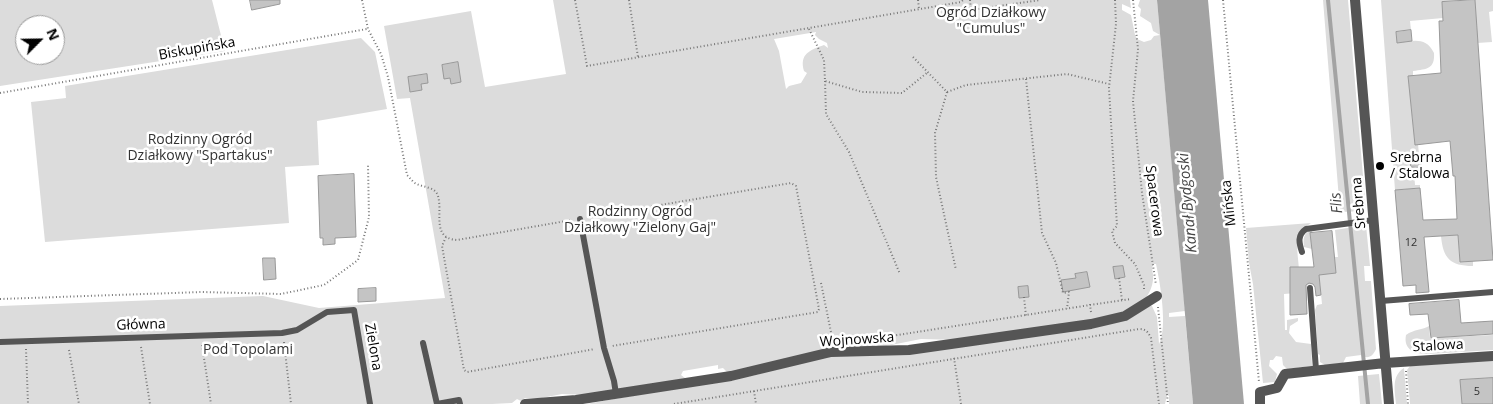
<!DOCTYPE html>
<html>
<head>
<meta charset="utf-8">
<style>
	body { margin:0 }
	#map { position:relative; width:1493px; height:404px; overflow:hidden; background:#fff; font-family:"Open Sans",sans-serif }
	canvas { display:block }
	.north { position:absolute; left:15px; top:15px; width:50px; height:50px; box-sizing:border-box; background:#fff; border:1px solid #999; border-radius:50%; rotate:67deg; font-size:14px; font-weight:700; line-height:20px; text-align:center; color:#000 }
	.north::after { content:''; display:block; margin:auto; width:18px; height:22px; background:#000; clip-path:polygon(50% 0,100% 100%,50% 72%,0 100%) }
</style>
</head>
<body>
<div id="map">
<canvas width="1493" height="404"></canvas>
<div class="north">N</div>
</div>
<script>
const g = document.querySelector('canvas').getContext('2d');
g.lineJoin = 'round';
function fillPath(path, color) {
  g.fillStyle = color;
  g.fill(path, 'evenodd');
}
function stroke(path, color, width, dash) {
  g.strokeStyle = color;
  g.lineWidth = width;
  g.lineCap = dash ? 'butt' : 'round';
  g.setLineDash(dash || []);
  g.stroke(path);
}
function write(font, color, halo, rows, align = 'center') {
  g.font = font + ' "Open Sans",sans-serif';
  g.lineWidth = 5;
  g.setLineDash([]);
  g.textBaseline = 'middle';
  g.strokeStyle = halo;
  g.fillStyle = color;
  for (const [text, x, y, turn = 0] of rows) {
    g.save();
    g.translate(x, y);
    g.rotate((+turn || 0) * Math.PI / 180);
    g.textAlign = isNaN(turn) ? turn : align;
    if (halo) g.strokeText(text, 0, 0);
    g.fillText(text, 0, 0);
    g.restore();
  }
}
const green = new Path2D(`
	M0 0H212L225 51 0 86ZM25 25H55V55H25Z
	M553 0H1130L1131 8 1122 4V10L1131 15 1135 35 1137 39 1144 42 1151 40 1154 36 1160 35 1153 31 1151 23 1140 16 1141 9 1138 6 1140 0H1157L1185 311 1169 313V317L1185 316 1193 404H1169V396L1167 395 1165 404H586L654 392 689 384 693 381 700 380 709 383 756 375 808 359 845 354 917 352 951 345 1083 328 1130 318 1140 312 1146 305 1152 306 1157 317 1159 344C1168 328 1160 282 1156 264H1153C1151 270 1154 274 1153 280 1150 305 1127 313 1107 318L960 340 921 339 881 347 840 349 836 347H831L829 350 805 355 797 359H791L784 362 783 365 779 367 774 364 729 374 723 368 718 369V365L683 371 681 375 685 378 629 390H610L589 395 562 394 542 398H525L521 401 517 399 512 403 492 404H0V306L263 296 319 308 445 298 410 98 397 99 384 26 471 11 485 87 566 74ZM816 32 815 35 819 39 827 43 828 48 824 45C810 50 799 54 804 71L807 73 801 83 789 86 786 89 779 51 774 39Z
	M1323 0H1348L1366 211 1340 212Z
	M1381 0H1467L1442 2 1443 18 1410 21 1411 30 1396 32 1397 43C1412 41 1426 36 1434 53 1435 69 1427 69 1413 71V76H1408L1415 144H1418L1419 155H1411V166H1417V170L1414 171 1415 185H1420V188L1395 190Z
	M1475 0H1493V11L1489 12 1492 42 1477 43Z
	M361 38 375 52 387 109 317 121 319 165 285 167 289 223 45 242 31 102 66 98 65 86Z
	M1311 223C1292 234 1298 251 1299 269L1314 274 1334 257H1338L1335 230 1366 225 1370 266H1364L1365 281H1371L1376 349C1373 356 1368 360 1361 355L1346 357 1343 363 1325 365 1320 362V355L1318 354 1315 310 1317 305 1322 304 1320 284 1296 285V293L1284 294 1285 330H1287V320L1298 318V321L1290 326 1289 333 1296 342 1311 344 1312 366 1287 369 1283 365 1282 357 1276 356 1273 360H1270L1269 366 1277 374 1275 382 1263 383 1253 284 1249 263 1246 228Z
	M1312 230V232L1310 233 1312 249 1304 247C1303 239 1303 233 1312 230Z
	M1458 235 1460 262 1473 261V266C1450 266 1443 258 1441 236Z
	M1429 326 1430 338 1493 335V350L1428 354C1415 354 1403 350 1406 335 1414 329 1423 330 1429 326Z
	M1493 360V404H1410L1407 370 1410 366Z
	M1404 368 1407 404H1396C1395 391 1391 376 1404 368Z
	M1379 374 1382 404H1360L1358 376Z`);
const water = new Path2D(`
	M1157 0H1208L1244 404H1193Z`);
const stream = new Path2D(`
	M1328 0 1368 404`);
const building = new Path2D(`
	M250 0H280V4L252 10Z
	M1475 0 1493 260 1460 262 1458 235 1424 237 1429 292 1416 293V285L1403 286 1395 190 1420 188 1423 220 1457 219 1455 176H1453L1450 141 1415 145 1408 76 1441 73 1439 21H1443L1442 2Z
	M1411 30 1412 41 1397 43 1396 32Z
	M458 62 461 82 451 84 450 78 444 79 442 65Z
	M427 74 428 83 421 84 422 90 410 92 408 77Z
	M1411 155H1421V168L1411 167Z
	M354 174 356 237 335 238V244L323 245V238H320L318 176Z
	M1332 231 1336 273 1319 275 1321 295 1316 296 1315 287 1313 284 1309 283 1306 285 1307 314 1290 315V267H1314L1310 233Z
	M263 258H275L276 279 264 280Z
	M1123 266 1125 277 1115 279 1113 267Z
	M1087 272 1090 287 1063 292 1061 280 1076 278 1075 274Z
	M1028 286 1029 297 1019 298 1018 287Z
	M376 288V301L358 302V289Z
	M1459 300 1461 323 1493 321V334L1431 338 1428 314 1410 315 1409 304Z
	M1493 378V404H1462L1460 380Z`);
const path = new Path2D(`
	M362 0 368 29 381 54 388 77 407 175C410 178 412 181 415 183 423 188 435 186 438 196 443 213 431 238 457 240L572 220
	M575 0 587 66 961 2 963 0
	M629 0 638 57
	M918 0 919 9
	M970 0 971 10 1040 0
	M1115 0 1116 24 1109 88 1117 226 1112 231 1115 243 1135 264 1144 285V290
	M1133 0 1138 49 1133 101 1142 193 1156 285
	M1223 0 1259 382
	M809 29 824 60 825 81 862 92 902 93 928 72
	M913 57 947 92 966 85 1067 74 1109 84
	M1026 79 1042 233 1056 263 1063 293 1069 292 1067 309
	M825 81 826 114 849 152 900 274
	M947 92 935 133 936 177 956 270
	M0 93 367 29
	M589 217 791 183 796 186 819 309 818 312 612 346
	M446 237 442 246 464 370 467 372 595 349
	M1119 278 1122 300
	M821 283 833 342
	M1024 297 1026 316
	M0 299 202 292 281 294 324 285 358 260 369 217 368 165
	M1158 307 1168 404
	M1091 312 1090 305 1131 299
	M872 339 1090 305
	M284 342 291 404
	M202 345 211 404
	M141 347 150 404
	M26 349 28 404
	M69 350 79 404
	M954 358 961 404
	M1406 371 1408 404
	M754 391 756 404
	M674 404 1139 329C1146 329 1148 332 1151 338L1159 404`);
const lane = new Path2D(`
	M580 219 604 348 614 381 616 394
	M1302 252C1299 243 1297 235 1306 229L1374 220
	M1310 288 1316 370
	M1381 301 1493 292
	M0 342 282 333 297 330 327 312 354 310 370 404
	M423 343 437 404
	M437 404 459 400 460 404`);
const street = new Path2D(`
	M1355 0 1389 404
	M525 404 576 400 731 376 831 352 909 350 1091 324 1125 316 1157 296
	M1260 404V392L1277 388 1285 374 1385 363 1493 356`);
const markers = [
	[1380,166,5,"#000"]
];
const numberNames = [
	["12",1411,243],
	["5",1477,392]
];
const parkNames = [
	["Ogród Działkowy",991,13],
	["\"Cumulus\"",991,29],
	["Rodzinny Ogród",200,140],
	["Działkowy \"Spartakus\"",200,156],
	["Rodzinny Ogród",640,212],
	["Działkowy \"Zielony Gaj\"",640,228],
	["Pod Topolami",248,350]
];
const streetNames = [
	["Biskupińska",197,49,-10],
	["Spacerowa",1154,201,83],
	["Mińska",1229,203,-96],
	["Srebrna",1359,203,-95],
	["Główna",141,325,-2],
	["Wojnowska",857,340,-4],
	["Stalowa",1438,346,-3],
	["Zielona",373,347,80]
];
const poiNames = [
	["Srebrna",1390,158],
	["/ Stalowa",1390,174]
];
const waterNames = [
	["Kanał Bydgoski",1188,203,-95],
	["Flis",1337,203,-96]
];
fillPath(green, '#dcdcdc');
fillPath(water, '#a3a3a3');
stroke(stream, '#a3a3a3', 4);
fillPath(building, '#c4c4c4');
stroke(building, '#999', 1);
stroke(path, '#777', 2, [1, 2.5]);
stroke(lane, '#555', 6);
stroke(street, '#555', 10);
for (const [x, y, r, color] of markers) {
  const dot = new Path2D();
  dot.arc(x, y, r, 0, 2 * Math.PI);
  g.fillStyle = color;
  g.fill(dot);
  stroke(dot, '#fff', 2);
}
write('11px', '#313131', null, numberNames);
write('14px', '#333', '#fff', parkNames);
write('14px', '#000', '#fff', streetNames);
write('14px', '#000', '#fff', poiNames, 'left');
write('italic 15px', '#444', '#fff', waterNames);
</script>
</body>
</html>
